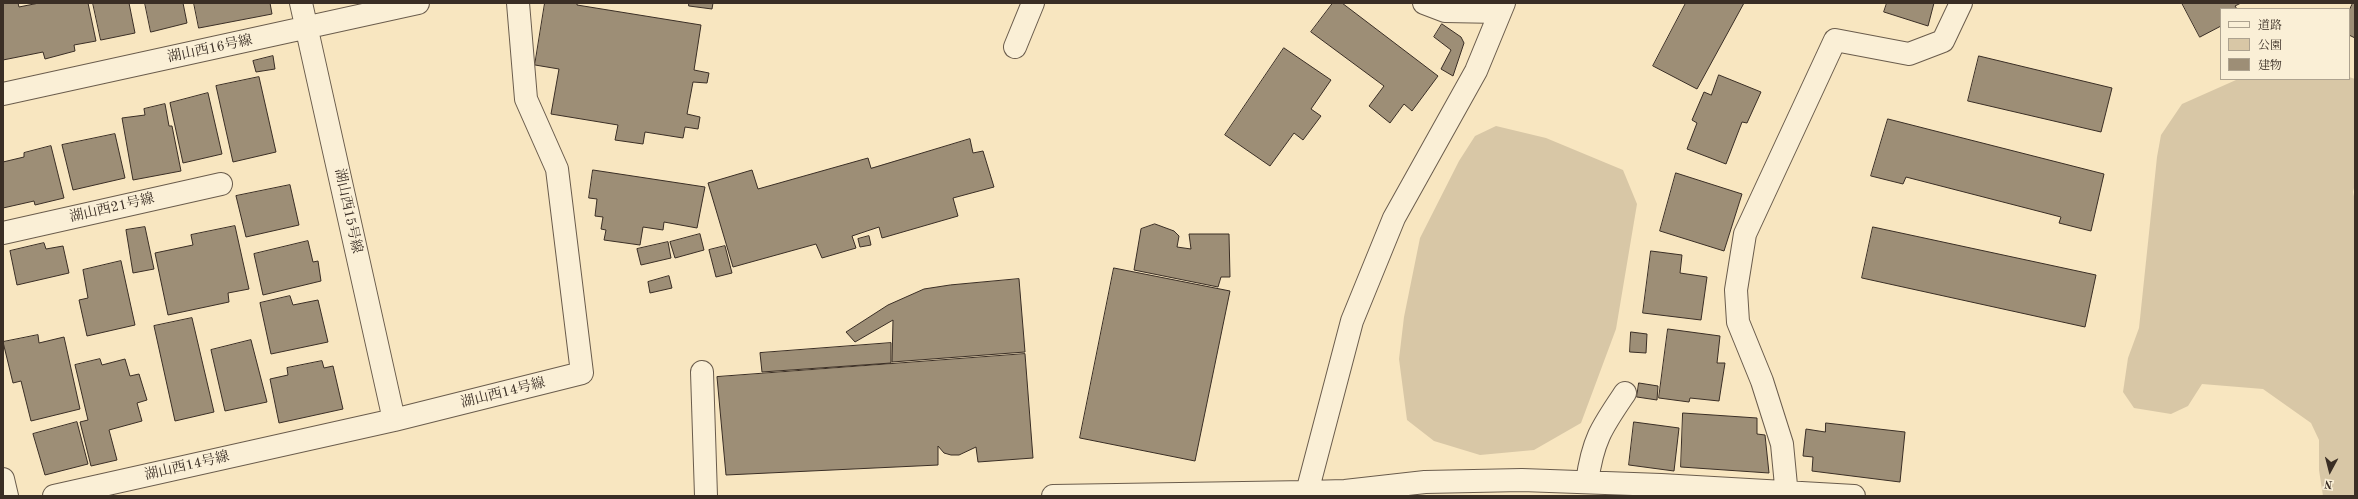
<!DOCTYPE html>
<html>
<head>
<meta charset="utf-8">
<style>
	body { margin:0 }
	#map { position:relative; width:2358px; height:499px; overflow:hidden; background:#f8e6c0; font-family:"Old Standard TT","Noto Serif JP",serif }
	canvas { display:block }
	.frame { position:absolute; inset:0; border:4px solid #3a2e25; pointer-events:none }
	.legend { position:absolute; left:2220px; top:8px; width:130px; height:72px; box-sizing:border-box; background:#faefd6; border:1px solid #ada28f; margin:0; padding:5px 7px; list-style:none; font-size:12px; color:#3a2e25 }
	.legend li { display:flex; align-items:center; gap:8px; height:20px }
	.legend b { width:20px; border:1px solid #ada28f }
	.north { position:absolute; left:2310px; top:451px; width:40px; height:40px; -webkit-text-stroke:3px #faefd6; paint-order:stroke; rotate:187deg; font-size:11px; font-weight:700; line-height:16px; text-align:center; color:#3a2e25 }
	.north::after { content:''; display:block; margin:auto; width:14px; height:18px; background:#3a2e25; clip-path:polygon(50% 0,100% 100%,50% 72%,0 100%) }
</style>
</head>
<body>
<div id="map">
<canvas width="2358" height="499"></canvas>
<div class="frame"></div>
<ul class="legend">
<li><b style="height:5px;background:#faefd6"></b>道路</li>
<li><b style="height:11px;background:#d8c7a6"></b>公園</li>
<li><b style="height:11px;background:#9d8e76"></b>建物</li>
</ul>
<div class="north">N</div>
</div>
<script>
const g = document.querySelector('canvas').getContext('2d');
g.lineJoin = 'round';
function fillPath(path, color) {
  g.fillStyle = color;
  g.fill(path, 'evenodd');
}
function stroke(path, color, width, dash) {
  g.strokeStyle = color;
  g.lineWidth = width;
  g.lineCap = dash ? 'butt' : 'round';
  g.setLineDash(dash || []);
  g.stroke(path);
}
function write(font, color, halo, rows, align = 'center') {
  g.font = font + ' "Old Standard TT","Noto Serif JP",serif';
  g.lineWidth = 3.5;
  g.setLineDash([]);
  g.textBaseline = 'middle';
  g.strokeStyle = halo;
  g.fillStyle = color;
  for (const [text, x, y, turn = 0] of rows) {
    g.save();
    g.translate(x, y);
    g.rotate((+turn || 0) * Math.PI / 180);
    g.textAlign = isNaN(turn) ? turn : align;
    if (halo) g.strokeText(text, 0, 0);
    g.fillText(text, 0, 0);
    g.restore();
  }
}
const green = new Path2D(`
	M2349 77 2355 79V184L2353 192 2355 201V496H2323L2319 470V440L2311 423 2263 389 2202 384 2188 406 2171 414 2134 408 2123 392 2128 358 2139 328 2157 157 2161 135 2182 104 2236 80 2349 79Z
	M1496 126 1546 138 1623 170 1637 204 1616 329 1581 423 1534 450 1480 455 1434 441 1407 420 1399 359 1404 317 1420 238 1459 161 1475 136Z`);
const building = new Path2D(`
	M3 3H18L19 7 39 3H88L96 41 74 45 75 51 45 59 43 52 3 60Z
	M93 3H129L135 33 101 40Z
	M145 3H183L187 23 151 32Z
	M194 3H270L272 14 199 28Z
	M545 3H577V5L701 25 694 70 709 73 707 83 693 82 687 114 700 117 698 129 685 127 683 138 645 132 643 144 615 140 618 125 551 114 559 69 535 65Z
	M689 3H713L712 9 689 6Z
	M1333 3H1342L1438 76 1412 111 1404 104 1390 123 1369 106 1384 86 1311 32Z
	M1686 3H1744L1697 89 1653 66Z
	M1887 3H1934L1928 26 1884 12Z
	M2182 3H2241L2235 6 2237 9H2221V26L2200 37Z
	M2353 3H2355V38L2349 35V11Z
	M1442 24 1461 37 1464 43 1453 76 1441 69 1451 50 1434 37Z
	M1284 48 1331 80 1311 109 1321 116 1303 140 1294 133 1270 166 1225 135Z
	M273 56 275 69 256 72 253 61Z
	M1979 56 2112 88 2101 132 1968 101Z
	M1719 75 1761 92 1747 123 1742 122 1726 164 1687 149 1697 123 1692 120 1704 92 1711 95Z
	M259 77 276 152 233 162 216 86Z
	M208 93 222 154 183 163 170 103Z
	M165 104 169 126H172L181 171 133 180 122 118 145 115 144 109Z
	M1888 119 2104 174 2091 231 2059 223 2061 217 1906 177 1903 184 1871 176Z
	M115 134 125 178 73 190 62 145Z
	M970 139 973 153 983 151 994 187 953 198 958 216 882 238 879 227 852 236 856 248 822 258 816 244 733 267 708 183 752 170 758 189 868 158 871 168Z
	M51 146 64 198 35 205 34 201 3 208V162L24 157V153Z
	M593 170 705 187 697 228 664 222 663 230 643 227 640 245 604 240 606 230 601 229 603 217 595 216 597 199 589 198Z
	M1676 173 1742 194 1724 251 1660 231Z
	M290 185 299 225 246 237 236 196Z
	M1155 224 1174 231 1179 236 1177 247 1191 249 1189 234H1229L1230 277H1221L1218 287 1134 270 1141 229Z
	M235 226 249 289 228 293 229 302 168 315 155 253 193 245 191 235Z
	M145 227 154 269 133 273 126 230Z
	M1873 227 2096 275 2085 327 1862 278Z
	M700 234 704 250 675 258 670 242Z
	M869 236 871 245 860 247 858 239Z
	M308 241 313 262 318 261 321 281 263 295 254 254Z
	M668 242 671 258 641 265 637 249Z
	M44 243 46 249 63 246 69 273 17 285 10 251Z
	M725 246 732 273 716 277 709 250Z
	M1651 251 1682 255 1680 273 1707 277 1701 320 1643 313Z
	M121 261 135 325 87 336 79 300 88 298 83 270Z
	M1114 268 1230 291 1195 461 1080 438Z
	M669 276 672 288 650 293 648 282Z
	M1019 279 1025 352 892 362 893 320 855 342 846 332 888 305 924 289 950 285Z
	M290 296 293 305 318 300 328 342 271 354 260 303Z
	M192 318 214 412 175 421 154 326Z
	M1668 329 1720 336 1717 363H1725L1719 401 1690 398 1689 402 1659 398Z
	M1631 332 1647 334 1646 353 1630 352Z
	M38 335 39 343 64 337 80 409 31 421 21 381 13 383 3 342Z
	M251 340 267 402 225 411 211 350Z
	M891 343V363L762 372 760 353Z
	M1025 354 1033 458 978 462 976 447 959 455H951L944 453 938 446V465L726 475 717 377Z
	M100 359 102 365 125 359 130 376 139 374 147 400 137 403 142 421 109 430 117 460 91 466 80 422 88 420 75 365Z
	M322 361 324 368 333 366 343 409 279 423 270 379 288 375 287 368Z
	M1639 383 1658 386 1657 400 1637 397Z
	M1683 413 1757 418V434L1765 435 1769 473 1681 467Z
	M77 422 88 464 45 475 33 434Z
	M1634 422 1679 428 1674 471 1629 465Z
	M1826 423 1905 432 1900 482 1812 471 1813 457 1803 456 1806 429 1825 432Z`);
const minor = new Path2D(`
	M301 3 394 420
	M1424 3 1445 11 1500 12
	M1015 47 1033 3
	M3 94 418 3
	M3 233 221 184
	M702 372 706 496
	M3 479 7 496
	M1587 482C1593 439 1602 427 1625 393
	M54 496 394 420 582 373 557 169 526 99 518 3
	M1053 496 1307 492 1345 491 1425 482 1522 480 1661 485 1854 496
	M1306 496 1352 321 1394 218 1476 71 1504 3
	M1787 496 1782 444 1762 381 1738 322 1736 290 1745 234 1835 40 1909 54 1943 41 1961 3`);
const streetNames = [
	["湖山西16号線",210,49,-12],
	["湖山西21号線",112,208,-13],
	["湖山西15号線",348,211,78],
	["湖山西14号線",503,393,-14],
	["湖山西14号線",187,466,-13]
];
fillPath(green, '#d8c7a6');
fillPath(building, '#9d8e76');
stroke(building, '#3a2e25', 1);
stroke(minor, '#6a5c4c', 24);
stroke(minor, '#faefd6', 22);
write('14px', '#3a2e25', '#faefd6', streetNames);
</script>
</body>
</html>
